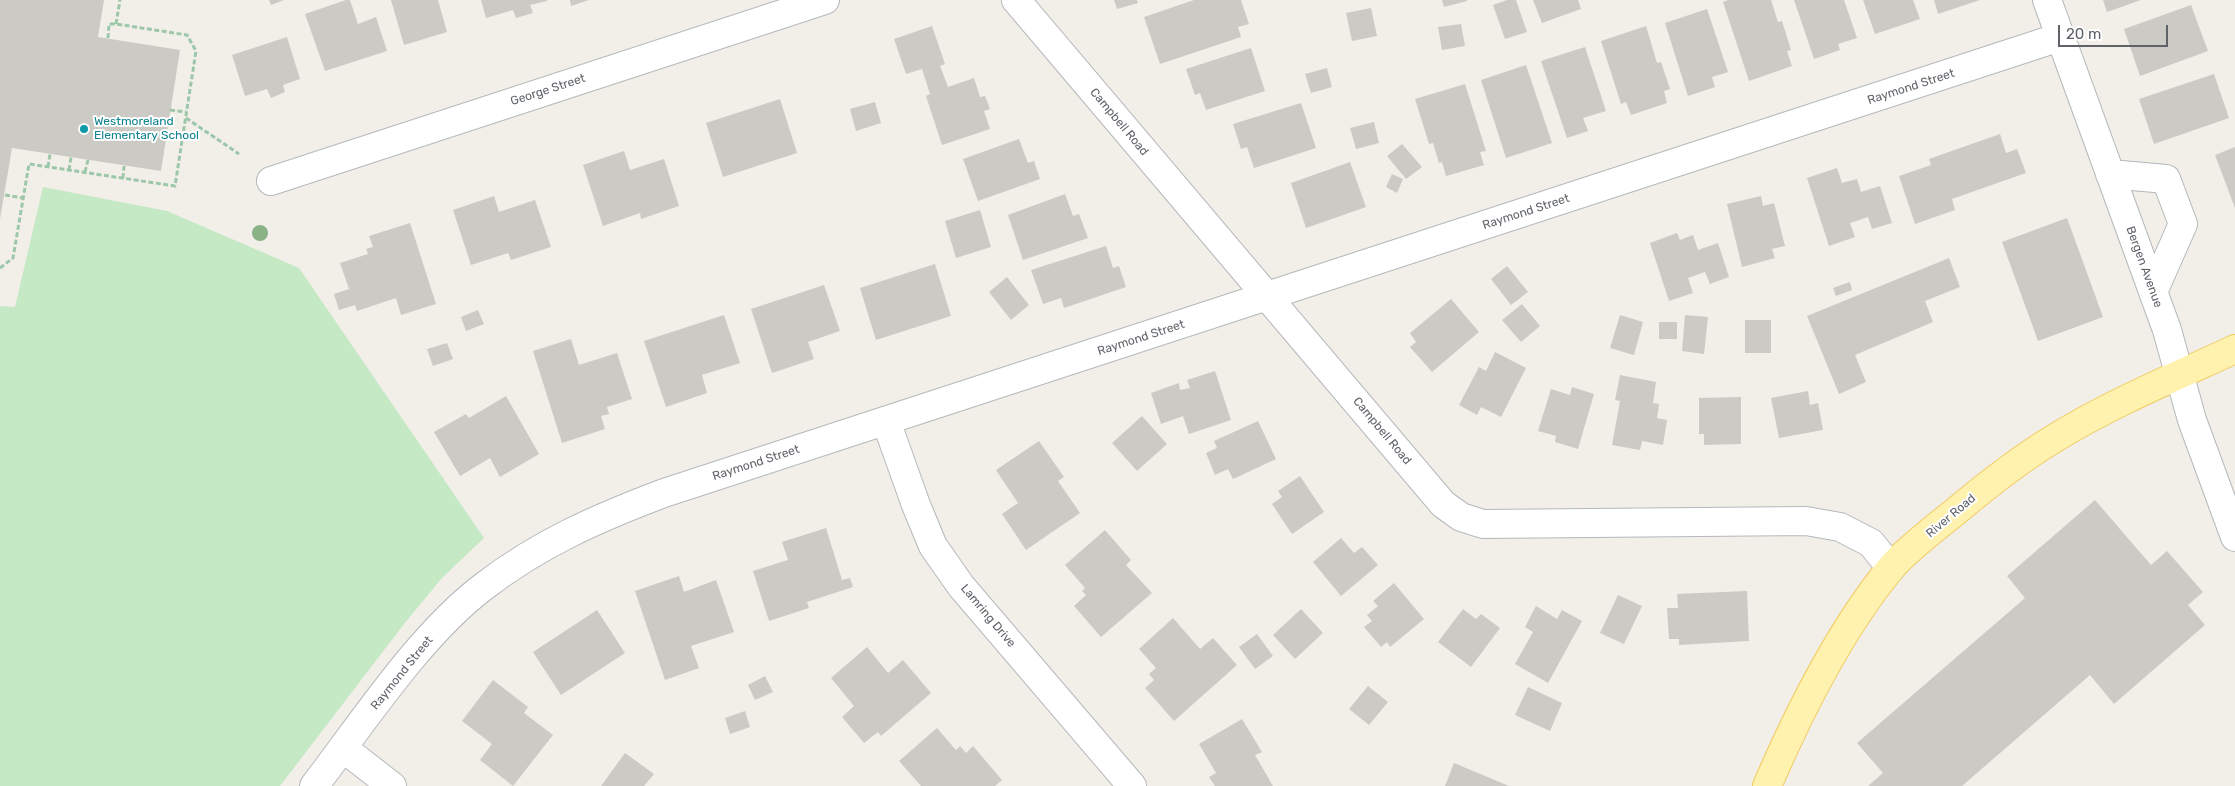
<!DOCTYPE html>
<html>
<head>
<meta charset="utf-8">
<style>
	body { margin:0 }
	#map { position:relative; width:2235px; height:786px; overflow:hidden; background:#f1efe8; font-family:Rubik,sans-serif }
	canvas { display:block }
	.scale { position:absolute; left:2058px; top:25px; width:110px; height:22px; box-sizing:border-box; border:2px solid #5f6368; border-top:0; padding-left:6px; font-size:15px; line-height:18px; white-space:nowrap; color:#5f6368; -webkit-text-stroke:4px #fff; paint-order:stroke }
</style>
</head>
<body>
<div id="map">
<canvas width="2235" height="786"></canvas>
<div class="scale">20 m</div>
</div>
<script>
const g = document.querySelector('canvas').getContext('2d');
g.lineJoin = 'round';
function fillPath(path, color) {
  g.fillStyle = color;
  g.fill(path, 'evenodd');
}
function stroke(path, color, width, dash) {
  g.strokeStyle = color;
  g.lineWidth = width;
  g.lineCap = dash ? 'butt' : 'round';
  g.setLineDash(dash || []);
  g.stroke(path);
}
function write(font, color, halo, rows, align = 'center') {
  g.font = font + ' Rubik,sans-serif';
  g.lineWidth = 4;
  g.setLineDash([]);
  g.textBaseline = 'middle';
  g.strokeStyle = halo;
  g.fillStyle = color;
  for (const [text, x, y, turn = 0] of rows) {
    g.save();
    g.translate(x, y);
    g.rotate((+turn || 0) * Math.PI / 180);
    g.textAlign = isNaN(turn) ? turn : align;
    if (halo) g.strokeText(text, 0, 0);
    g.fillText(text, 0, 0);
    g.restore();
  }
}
const green = new Path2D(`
	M43 187 167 211 299 268 484 538 442 578 404 624 280 786H0V306L15 307Z`);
const building = new Path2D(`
	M0 0H104L98 37 180 50 161 171 12 148 0 219Z
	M269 0H284L271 5Z
	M346 0H350L358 24 376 17 387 51 325 71 305 14Z
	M391 0H438L447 32 404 45Z
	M481 0H547V1L530 5 533 13 516 18 513 10 486 18Z
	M570 0H589L571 6Z
	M1114 0H1137L1138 3 1117 9Z
	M1194 0H1241L1249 24 1238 27 1241 37 1160 64 1144 17Z
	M1442 0H1467V1L1444 7Z
	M1507 0H1516L1527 32 1505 39 1493 5Z
	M1533 0H1578L1581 9 1542 23Z
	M1728 0H1771L1778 22 1782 21 1791 50 1787 51 1792 66 1749 81 1723 2Z
	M1794 0H1844L1857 38 1838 44 1840 50 1814 59Z
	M1863 0H1913L1920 19 1875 34Z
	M1934 0H1980L1938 14Z
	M2103 0H2141L2107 12Z
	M2191 5 2208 51 2140 76 2124 29Z
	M1371 8 1377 36 1352 41 1346 13Z
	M1707 9 1728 72 1712 77 1715 87 1688 96 1665 23Z
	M1461 24 1465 46 1442 50 1438 27Z
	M932 26 945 64 940 66 948 87 974 78 980 97 985 96 990 109 984 111 990 129 942 145 926 96 930 94 922 69 906 74 894 39Z
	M1646 26 1657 63 1661 62 1670 89 1664 91 1667 103 1631 115 1626 102 1621 104 1601 41Z
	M287 37 300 79 283 85 285 92 271 98 267 89 245 96 232 55Z
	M1585 47 1606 111 1583 118 1588 131 1567 138 1541 61Z
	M1251 48 1265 91 1206 110 1200 93 1195 95 1186 69Z
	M1526 65 1552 143 1506 158 1481 80Z
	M1327 68 1332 87 1311 93 1305 74Z
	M2214 74 2229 118 2154 144 2139 99Z
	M1465 84 1486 151 1480 152 1484 165 1446 176 1442 162 1439 163 1433 143 1429 144 1415 99Z
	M780 99 797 153 723 177 706 123Z
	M875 102 881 123 856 131 850 109Z
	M1301 103 1316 148 1254 168 1247 147 1241 149 1233 124Z
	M1374 122 1379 143 1356 149 1350 128Z
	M2000 134 2006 153 2017 149 2026 173 1952 199 1955 210 1915 224 1899 176 1931 165 1929 159Z
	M1019 139 1028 163 1034 161 1040 179 978 201 963 159Z
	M1402 144 1422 167 1406 179 1387 156Z
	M2235 147V208L2215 155Z
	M624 151 630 170 664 159 679 206 641 219 640 213 603 226 583 165Z
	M1350 162 1366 207 1306 228 1291 183Z
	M1837 168 1842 183 1857 179 1861 192 1880 186 1892 223 1872 229 1868 217 1850 223 1855 237 1829 246 1807 178Z
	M1392 174 1403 179 1397 193 1386 187Z
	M1065 194 1073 216 1079 214 1088 238 1023 260 1008 215Z
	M494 196 499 212 535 200 551 247 511 260 508 253 471 265 453 210Z
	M1761 196 1763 206 1774 203 1785 246 1772 249 1775 258 1742 267 1727 204Z
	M980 210 991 247 956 258 945 221Z
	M2067 218 2103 317 2038 341 2002 242Z
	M410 223 436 304 401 315 396 298 357 311 355 305 339 310 334 294 349 289 340 263 368 254 366 249 373 247 369 236Z
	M1677 233 1680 240 1693 235 1698 250 1718 243 1729 277 1710 284 1705 272 1688 278 1693 293 1669 301 1650 243Z
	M1106 246 1113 268 1119 266 1126 287 1064 308 1061 298 1043 304 1031 270Z
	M1949 258 1960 287 1925 301 1933 322 1855 355 1866 382 1839 394 1807 316Z
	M935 264 951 316 876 340 860 288Z
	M1507 266 1528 292 1511 305 1491 279Z
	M1007 277 1029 305 1011 320 989 292Z
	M1850 282 1852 290 1836 296 1833 288Z
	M824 285 840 331 808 342 814 359 772 373 751 309Z
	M1451 299 1479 332 1432 372 1410 347 1416 342 1410 333Z
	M1522 304 1540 326 1521 342 1502 320Z
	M478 310 484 324 466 331 461 317Z
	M724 315 740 363 702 375 707 393 666 407 644 341Z
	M1620 315 1643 322 1634 355 1610 348Z
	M1685 315 1708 317 1704 354 1682 351Z
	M1745 320H1771V353H1745Z
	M1659 322H1677V339H1659Z
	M571 339 579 365 617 353 632 399 607 407 609 414 601 416 605 429 562 443 533 351Z
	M447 343 453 359 433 366 427 349Z
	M1495 352 1526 368 1501 417 1481 407 1477 415 1459 405 1479 367 1486 371Z
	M1215 371 1231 420 1189 434 1183 416 1161 424 1151 393 1179 383 1180 390 1190 388 1187 380Z
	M1620 375 1656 382 1653 403 1659 404 1657 418 1667 420 1663 445 1642 441 1640 450 1612 445 1620 401 1615 400Z
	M1572 387 1594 394 1578 449 1555 442 1556 436 1538 431 1551 389 1570 395Z
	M1808 391 1810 405 1818 403 1823 430 1779 438 1771 398Z
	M506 396 539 454 500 477 490 458 460 476 434 432 466 414 469 418Z
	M1741 397V444L1704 445V434H1699V398Z
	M1142 416 1167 444 1137 471 1112 443Z
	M1258 421 1276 459 1233 479 1228 469 1215 475 1206 453 1217 448 1214 441Z
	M1039 441 1064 477 1058 481 1080 513 1026 550 1002 514 1018 503 996 470Z
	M1300 476 1324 512 1292 534 1272 504 1282 497 1278 491Z
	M2095 500 2151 565 2167 551 2203 592 2188 605 2205 625 2114 704 2090 675 1962 786H1868L1883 773 1857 743 2025 598 2007 576Z
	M826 528 842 580 850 578 853 587 807 602 809 608 769 621 753 571 788 560 782 542Z
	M1105 530 1131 560 1126 565 1152 593 1101 637 1074 606 1086 595 1082 591 1085 588 1065 565Z
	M1341 538 1354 553 1362 547 1378 565 1341 596 1313 562Z
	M679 576 684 592 716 580 734 632 691 646 699 668 665 680 635 591Z
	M1394 583 1424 619 1390 647 1387 642 1381 647 1364 627 1372 621 1367 615 1378 606 1373 601Z
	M1747 591 1749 641 1679 645V639H1669L1667 608H1678L1677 594Z
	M1618 595 1642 606 1624 644 1600 633Z
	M1536 606 1557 619 1562 610 1582 621 1548 683 1515 664 1533 632 1525 627Z
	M1301 609 1323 633 1295 659 1273 635Z
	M1463 609 1476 619 1481 614 1500 628 1471 667 1438 642Z
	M597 610 625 653 561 695 533 652Z
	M1173 618 1200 649 1213 638 1237 665 1174 721 1145 688 1154 680 1149 674 1156 668 1139 649Z
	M1257 634 1273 656 1255 669 1239 647Z
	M867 647 888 673 903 660 931 693 881 736 878 732 864 743 842 717 854 706 831 678Z
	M765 676 773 692 755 700 748 685Z
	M493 680 528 707 524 713 553 735 513 786 480 760 492 744 462 721Z
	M1368 686 1388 702 1369 725 1349 709Z
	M1528 687 1562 703 1550 731 1515 715Z
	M745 711 750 727 730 734 725 718Z
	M1242 719 1262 752 1255 755 1273 786H1215L1209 777 1216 773 1199 744Z
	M937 728 956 750 960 746 966 753 973 746 1002 780 995 786H921L899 761Z
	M625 753 654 774 644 786H601Z
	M1454 763 1509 786H1445Z`);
const path = new Path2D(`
	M116 24 120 0
	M170 110 186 112
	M186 118 239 154
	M48 167 50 154
	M69 170 71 157
	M85 172 88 160
	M123 178 124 166
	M5 195 23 198
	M0 268 13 258 29 164 175 186 196 51 187 35 116 24H109L108 38`);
const minor = new Path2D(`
	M1016 0 1443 504 1461 517 1483 524 1806 521 1840 527 1871 543 1891 568
	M2047 0 2167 330 2192 420 2235 537
	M2110 174 2166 179 2183 224 2153 292
	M271 181 825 0
	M886 421 916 505 933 546 961 586 1132 786
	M343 748 392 786
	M314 786C364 721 419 636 483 587 540 543 598 518 664 493L2060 37`);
const major = new Path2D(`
	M1767 786C1798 714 1840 630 1890 569 1905 551 1936 527 1955 512 1987 485 2020 459 2055 438 2112 403 2175 377 2235 349`);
const trees = [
	[260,233]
];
const markers = [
	[84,129,5,"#0f9aa8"]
];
const streetNames = [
	["Raymond Street",1911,87,-18],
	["George Street",548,90,-18],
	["Campbell Road",1119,122,50],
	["Raymond Street",1526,212,-18],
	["Bergen Avenue",2144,267,70],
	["Raymond Street",1141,338,-18],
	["Campbell Road",1382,431,50],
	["Raymond Street",756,463,-18],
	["River Road",1951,516,-40],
	["Lamring Drive",988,616,50],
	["Raymond Street",402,673,-51]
];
const cultureNames = [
	["Westmoreland",94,122],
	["Elementary School",94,136]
];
fillPath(green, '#c5e8c5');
fillPath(building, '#cccac5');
stroke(minor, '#b5b8bc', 30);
stroke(major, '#f2c960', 30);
stroke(path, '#9cc7a9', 3, [5, 2.5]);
stroke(minor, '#fff', 28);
stroke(major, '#fff2af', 28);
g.fillStyle = '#89b387';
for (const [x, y] of trees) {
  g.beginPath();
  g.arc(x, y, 8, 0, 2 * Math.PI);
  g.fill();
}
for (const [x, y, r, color] of markers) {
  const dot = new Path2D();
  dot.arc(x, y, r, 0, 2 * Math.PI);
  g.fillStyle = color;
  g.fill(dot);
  stroke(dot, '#fff', 2);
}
write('12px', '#5f6368', '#fff', streetNames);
write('12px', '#0d838f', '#fff', cultureNames, 'left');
</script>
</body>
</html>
